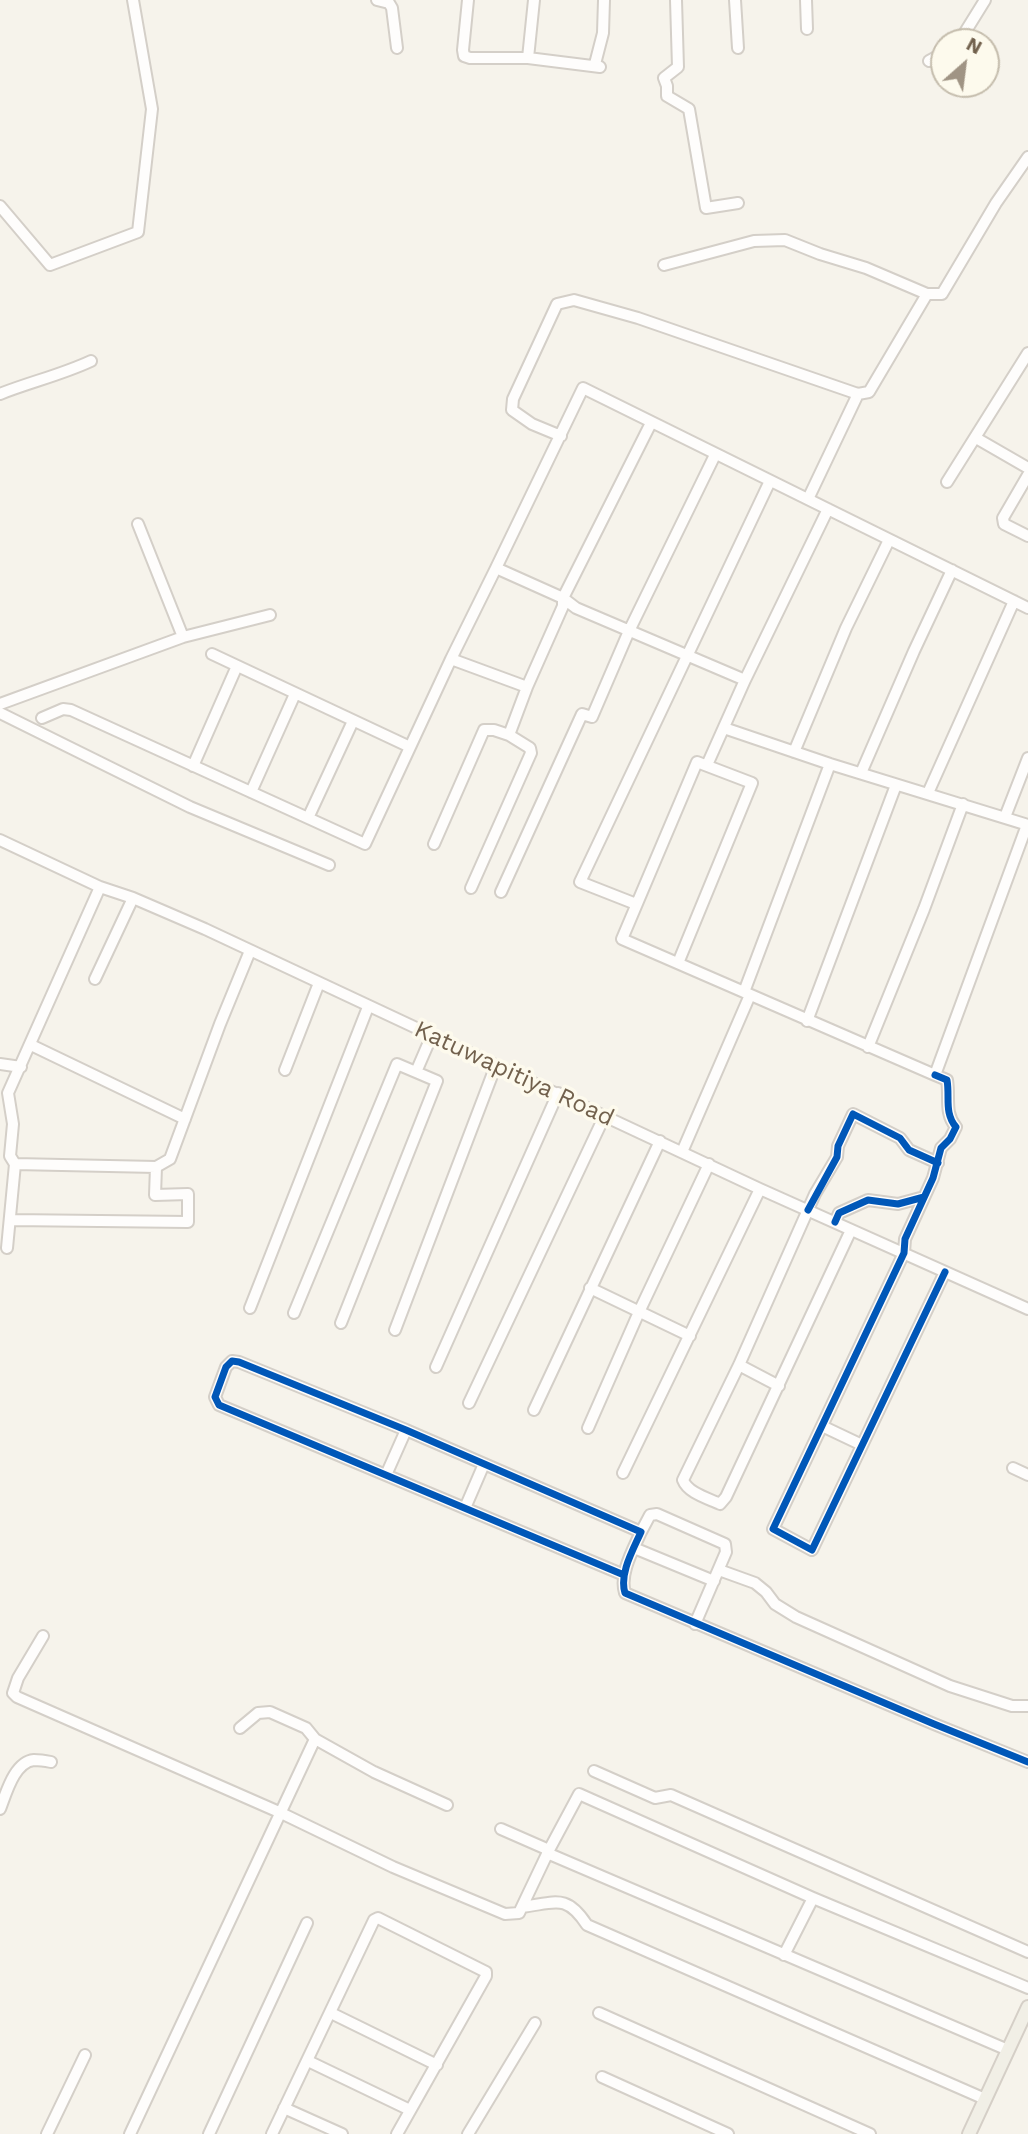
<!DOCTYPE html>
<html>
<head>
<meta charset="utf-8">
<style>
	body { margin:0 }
	#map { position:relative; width:1028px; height:2134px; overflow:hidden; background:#f6f3eb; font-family:"Work Sans",sans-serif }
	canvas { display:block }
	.north { position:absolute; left:930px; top:28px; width:70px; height:70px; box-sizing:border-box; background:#fdfaed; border:2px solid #c5bdad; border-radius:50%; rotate:28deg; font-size:19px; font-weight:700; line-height:28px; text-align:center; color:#72614d }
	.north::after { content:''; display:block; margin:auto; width:24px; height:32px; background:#a09484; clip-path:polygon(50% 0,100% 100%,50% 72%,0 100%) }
</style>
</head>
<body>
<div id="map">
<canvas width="1028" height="2134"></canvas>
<div class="north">N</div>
</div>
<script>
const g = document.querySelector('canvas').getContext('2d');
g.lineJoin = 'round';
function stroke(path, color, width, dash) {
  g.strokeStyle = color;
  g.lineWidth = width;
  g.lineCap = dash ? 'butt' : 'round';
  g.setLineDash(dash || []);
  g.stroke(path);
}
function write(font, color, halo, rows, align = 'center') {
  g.font = font + ' "Work Sans",sans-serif';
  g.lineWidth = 7;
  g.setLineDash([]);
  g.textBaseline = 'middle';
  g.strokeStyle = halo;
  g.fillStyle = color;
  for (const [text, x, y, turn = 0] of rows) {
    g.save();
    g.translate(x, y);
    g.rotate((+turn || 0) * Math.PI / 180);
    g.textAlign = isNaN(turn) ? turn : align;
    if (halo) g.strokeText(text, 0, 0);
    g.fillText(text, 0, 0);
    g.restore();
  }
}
const minor = new Path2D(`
	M377 0 389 3 392 8 397 48
	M468 0 463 50 464 56 470 58H528L600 67
	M676 0 678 67 664 78 667 86V96L689 109 706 208 738 203
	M735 0 738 48
	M806 0 807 29
	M959 42 985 0
	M528 58 534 0
	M929 61 944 53
	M600 67 595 64 603 33 604 0
	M0 206 50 265 138 232 152 109 133 0
	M664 265 754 241 785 240 820 254 866 268 927 294
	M0 394C30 382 61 375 91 361
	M561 436 532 424 512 410 513 399 557 304 574 300 638 318 858 394
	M976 438 1028 468
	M1028 475 1003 518 1004 524 1028 536
	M947 482 1028 353
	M808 499 858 394 869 392 927 294H942L996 203 1028 157
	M138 524 183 637
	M496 568 451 659 527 687
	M212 654 410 747
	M745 680 828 509
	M0 704 183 637 270 615
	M0 713 190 807 329 865
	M42 718 63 709 71 710 365 844 451 659
	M724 728 830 764 1028 825
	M794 752 846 628 889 540
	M707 765 745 680 576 608 563 598 496 568 583 388 1028 608
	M193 766 237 666
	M861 773 914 651 952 570
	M251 792 295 694
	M928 793 1014 601
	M1005 817 1028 758
	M308 818 353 721
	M0 840 100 887 133 898 205 929 760 1189 1028 1309
	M434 844 484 730H494L509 735 527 687 563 606V598L651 423
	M100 887 8 1093 13 1124 10 1156 15 1164 156 1167 170 1159 220 1024 250 951
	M471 888 531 753 530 748 509 735
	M501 892 582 714 592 717 629 631 715 455
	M636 904 580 882 770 481
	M678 963 752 783 697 762 622 939 935 1075 1027 825
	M95 979 133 898
	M744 992 830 764
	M807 1021 896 785
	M31 1045 185 1119
	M868 1047 924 909 963 804
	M0 1064 21 1067
	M285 1070 319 983
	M416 1072 432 1035
	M935 1075 947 1080C950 1097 944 1113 956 1127L950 1139 941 1148 933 1178 905 1239 904 1253 773 1529 812 1550 945 1272
	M682 1152 750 995
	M11 1220 188 1222V1194L155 1195 156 1167
	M835 1222 839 1213 868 1200 898 1204 924 1197
	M851 1230 726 1497 720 1504C707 1498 688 1493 683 1480L739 1365 815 1194 837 1157 838 1146 853 1114 900 1138 909 1150 938 1163
	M7 1248 15 1164
	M590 1288 690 1336
	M250 1308 368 1007
	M294 1313 397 1064 437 1081 341 1323
	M395 1330 496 1065
	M739 1365 779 1386
	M436 1367 558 1093
	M469 1403 605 1115
	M534 1410 660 1141
	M822 1426 862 1445
	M588 1428 639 1312 709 1164
	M1013 1468 1028 1475
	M623 1473 760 1189
	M386 1475 406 1430
	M465 1508 484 1464
	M641 1532 650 1515 657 1514 725 1544 726 1552 695 1624
	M634 1548 714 1581
	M719 1570 755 1583 766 1592 775 1604 796 1617 950 1686 1012 1706H1028
	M624 1575 219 1405 215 1397 226 1367 232 1361 239 1362 406 1430 641 1532C633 1550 619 1574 625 1593L934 1724 1028 1762
	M43 1636 18 1678 13 1693 17 1697 279 1812 393 1867 505 1914 519 1913 549 1850 579 1794 813 1898 1028 1988
	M240 1728 258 1713 270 1712 306 1728 315 1739 374 1772 447 1805
	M594 1771 655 1798 671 1795 1028 1952
	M0 1809C6 1794 14 1762 34 1760 39 1760 46 1761 51 1762
	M501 1829 549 1850
	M547 1853 1008 2050
	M522 1907C555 1903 566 1893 587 1925L985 2099
	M784 1955 813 1898
	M331 2013 437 2065
	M599 2013 870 2134
	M308 2061 410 2110
	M602 2077 728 2134
	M284 2108 342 2134
	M47 2134 85 2055
	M130 2134 315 1739
	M209 2134 307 1923
	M272 2134 374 1920 378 1918 486 1972V1976L397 2134
	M468 2134 535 2023`);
const major = new Path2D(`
	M969 2134 1028 2007`);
const cycleway = new Path2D(`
	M935 1075 947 1080C950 1097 944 1113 956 1127L950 1139 941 1148 933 1178 905 1239 904 1253 773 1529 812 1550 945 1272
	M808 1210 837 1157 838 1146 853 1114 900 1138 909 1150 938 1163
	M835 1222 839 1213 868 1200 898 1204 924 1197
	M624 1575 219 1405 215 1397 226 1367 232 1361 239 1362 406 1430 641 1532C633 1550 619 1574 625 1593L934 1724 1028 1762`);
const streetNames = [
	["Katuwapitiya Road",514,1074,25]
];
stroke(minor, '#d4cfc8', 14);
stroke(major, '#d5cfc7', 16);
stroke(minor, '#fefdfc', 10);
stroke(major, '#f1efe6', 12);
stroke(cycleway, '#0057b8', 7);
write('24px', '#72614d', '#fdfaed', streetNames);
</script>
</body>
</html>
